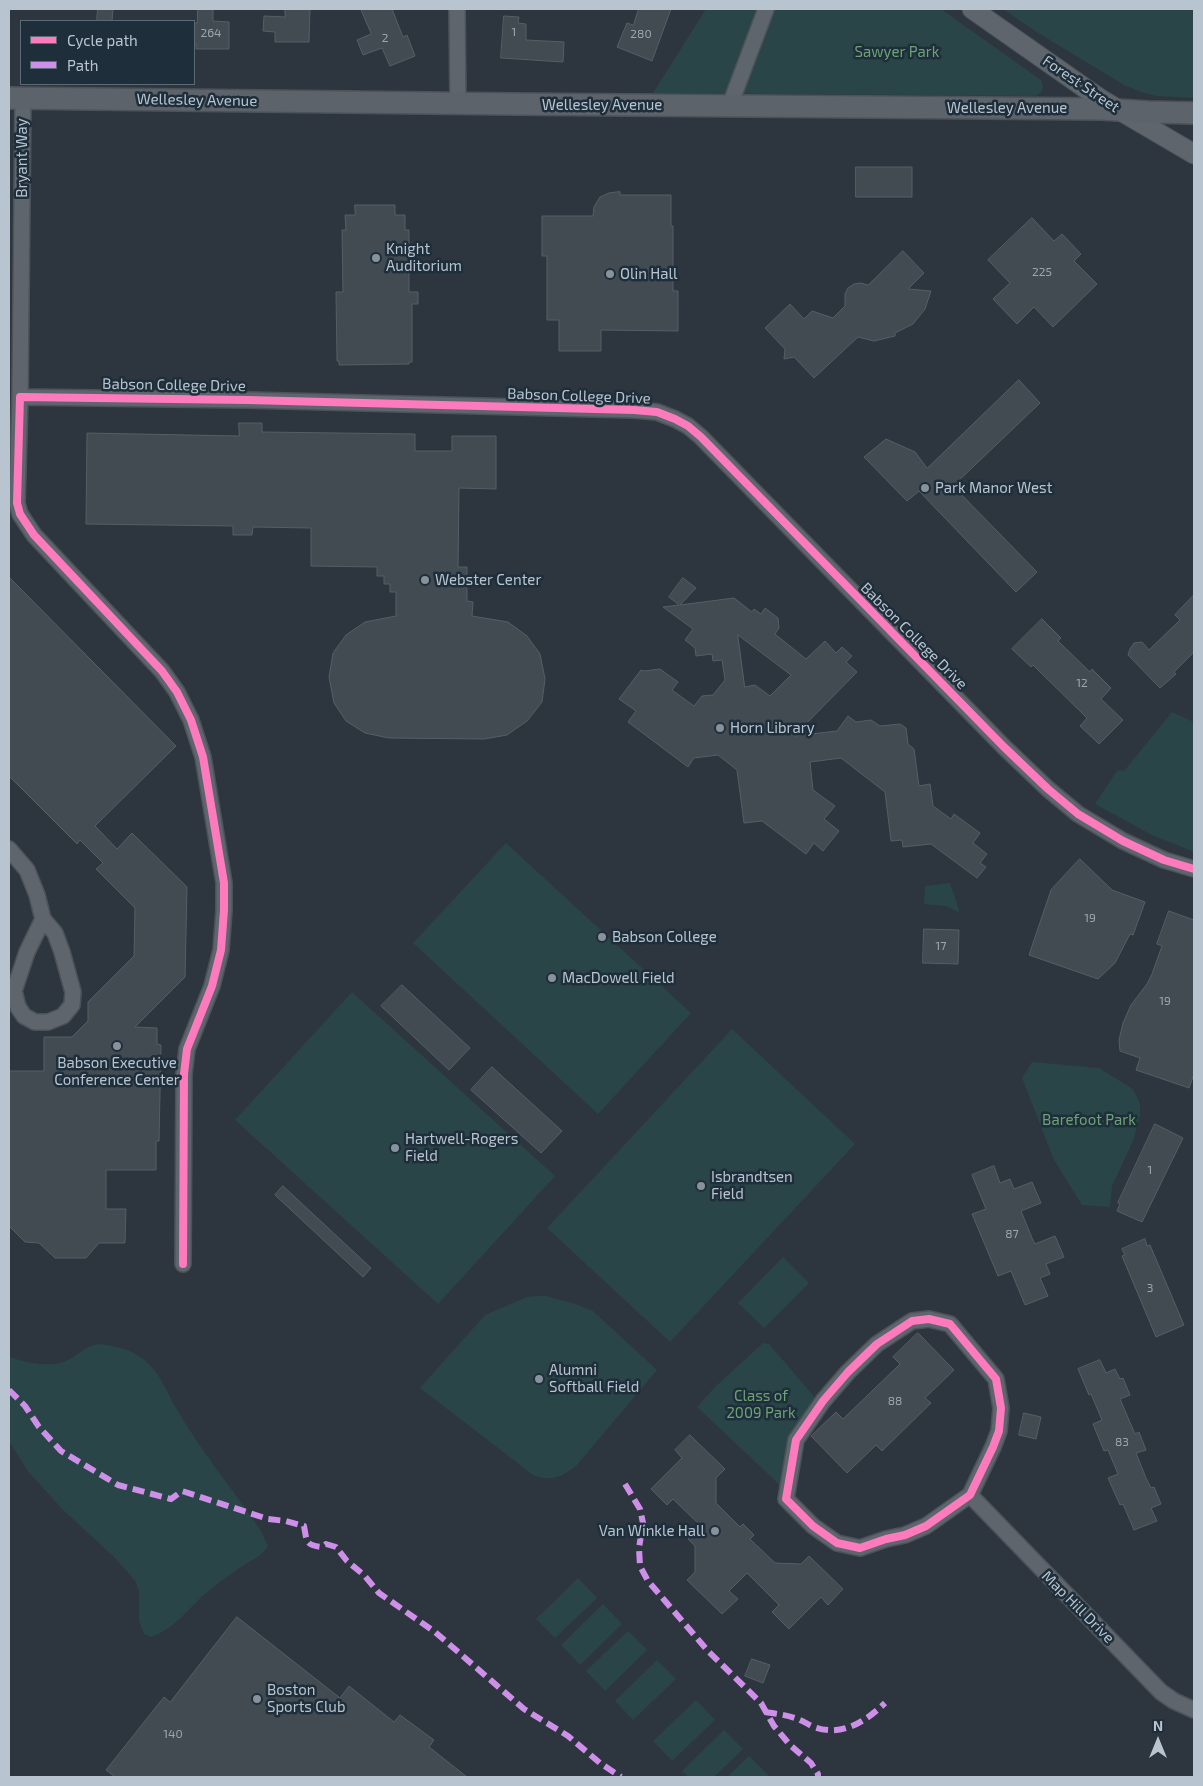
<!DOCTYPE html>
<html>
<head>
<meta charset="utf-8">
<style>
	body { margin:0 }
	#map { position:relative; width:1203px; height:1786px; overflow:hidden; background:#2d363f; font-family:"Exo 2",sans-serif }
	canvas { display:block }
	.frame { position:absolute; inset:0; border:10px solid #b8c4cf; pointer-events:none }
	.legend { position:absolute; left:20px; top:20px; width:175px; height:65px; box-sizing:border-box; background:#1f2e3b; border:1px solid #5c6a76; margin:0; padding:6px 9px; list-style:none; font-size:15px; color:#b8c4cf }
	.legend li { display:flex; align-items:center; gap:10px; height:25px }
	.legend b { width:25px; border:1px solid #5c6a76 }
	.north { position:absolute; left:1133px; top:1716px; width:50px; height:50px; -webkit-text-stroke:4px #1f2e3b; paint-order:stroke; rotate:0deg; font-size:14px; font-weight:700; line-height:20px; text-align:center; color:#b8c4cf }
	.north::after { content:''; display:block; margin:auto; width:18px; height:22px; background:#b8c4cf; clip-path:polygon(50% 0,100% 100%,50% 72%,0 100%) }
</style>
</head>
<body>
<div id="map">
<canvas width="1203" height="1786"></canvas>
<div class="frame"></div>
<ul class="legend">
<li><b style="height:6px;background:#fd7abc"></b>Cycle path</li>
<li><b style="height:6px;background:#ce8fe9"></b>Path</li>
</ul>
<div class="north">N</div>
</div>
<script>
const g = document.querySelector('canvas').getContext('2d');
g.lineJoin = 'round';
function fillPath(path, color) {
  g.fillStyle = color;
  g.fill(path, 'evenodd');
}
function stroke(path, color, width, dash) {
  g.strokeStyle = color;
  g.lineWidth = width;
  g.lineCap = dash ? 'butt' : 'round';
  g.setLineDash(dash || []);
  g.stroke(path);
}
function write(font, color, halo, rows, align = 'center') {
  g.font = font + ' "Exo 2",sans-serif';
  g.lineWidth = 5;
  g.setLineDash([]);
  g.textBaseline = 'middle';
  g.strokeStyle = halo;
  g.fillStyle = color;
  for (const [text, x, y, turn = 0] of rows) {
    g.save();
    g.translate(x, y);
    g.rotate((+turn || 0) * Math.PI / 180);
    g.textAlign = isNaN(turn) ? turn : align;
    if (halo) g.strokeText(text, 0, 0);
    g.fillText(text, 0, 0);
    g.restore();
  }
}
const green = new Path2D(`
	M706 9H941L1041 80C1045 88 1042 94 1035 96L653 93Z
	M1003 9H1194V98L1156 96 1141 92 1124 85 1035 31Z
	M1172 712 1194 722V852L1152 835 1095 804 1117 771 1120 770 1124 771Z
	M506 843 691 1013 598 1114 413 943Z
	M950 883 960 913 946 906 924 904 925 886Z
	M352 992 555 1176 438 1304 235 1120Z
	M732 1029 855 1144 670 1342 547 1228Z
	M1032 1062 1099 1068 1133 1089 1140 1104V1116L1133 1141 1112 1186 1110 1207 1082 1205 1054 1160 1022 1078Z
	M783 1257 809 1283 764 1328 738 1303Z
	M538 1296H546L576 1304 593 1311 657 1370 576 1466C562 1477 550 1482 533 1475L420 1388 485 1315 527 1297Z
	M763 1343 769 1344 818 1401 784 1489 697 1407 716 1386Z
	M99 1344C113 1346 127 1348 139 1356 159 1369 165 1389 176 1408 200 1450 234 1491 261 1531L268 1546C261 1558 249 1561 238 1569 227 1577 215 1585 204 1595 187 1610 174 1629 151 1637L144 1634 139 1621V1592L136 1582 114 1557 62 1509 27 1470 9 1441V1357C25 1362 52 1369 68 1360 82 1353 81 1348 99 1344Z
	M578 1578 597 1598 555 1638 536 1619Z
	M603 1604 622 1624 580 1665 561 1645Z
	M628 1631 647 1650 605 1691 586 1671Z
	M657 1660 676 1679 633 1720 615 1701Z
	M696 1700 715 1720 672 1761 653 1741Z
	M724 1730 743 1749 714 1777H688L682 1771Z
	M749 1756 768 1775 766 1777H727Z`);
const building = new Path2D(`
	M98 9H113L112 21H97Z
	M198 9H213V21L229 22V49H196V43H194V23H197Z
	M285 9H310L309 42H275V32L263 31 264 16 285 17Z
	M361 9H392L403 37 407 35 415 56 390 66 382 48 363 55 357 40 371 34Z
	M639 9H671L652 61 617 47 627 23 633 25Z
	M504 16 519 17 518 23 526 24V40L564 42 563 62 501 58Z
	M856 167H912V197H856Z
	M620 192V195H671V226H673V291H678V331L601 330V351H559V320H547V256H542V216H593L594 207 600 197 609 193Z
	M355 205H395V215H405V230H409V292H418V304H412V362H409V364L339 365V361H337L336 292H343L342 230H346L345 215H355Z
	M1032 218 1054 241 1062 234 1081 254 1074 261 1097 284 1053 327 1034 307 1017 324 993 299 1010 283 988 260Z
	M903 251 924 273 908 289 931 291 925 309 913 324 895 333V336L874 341 858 337 814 378 794 357 784 359 785 349 765 328 790 304 804 319 812 311 833 318 845 306V294L848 288 854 284 861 283 868 285Z
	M1019 380 1040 403 953 486 1037 572 1016 592 919 491 907 501 864 457 886 439 915 452 927 468Z
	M239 423H262V432L415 434V451H452V436H496V489L459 488 458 567H467V601L473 602 472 616 508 622 527 636 540 654 545 679 542 702 527 721 507 735 484 739 389 738 365 733 346 721 334 703 329 677 333 653 346 635 365 622 396 616V592H390V584H384V576H377V567L311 566V528L253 527 252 535H233V526L86 524 87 433 239 436Z
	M9 577 176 746 95 826 117 849 132 833 187 887 185 977 135 1027 157 1028V1044L161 1045 159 1141H156V1170H106V1209H126L125 1243H99L86 1258H55L39 1243 25 1242 9 1226V1071H44V1037H72L88 1021V1002L134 956 135 908 96 869 103 863 80 840 77 844 9 776Z
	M683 578 696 588 680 605 734 598 752 612 754 609 761 614 765 608 778 618 779 628 775 634 806 659 825 641 836 653 842 647 852 656 846 662 857 672 794 736 837 731 848 716 856 722 871 720 880 726 900 724 906 728 908 744 914 749 919 786 930 784 933 806 951 819 954 814 980 833 973 843 987 854 980 863 986 867 977 878 931 844 903 847 902 840 891 841 885 792 841 758 810 762 813 790 835 806 824 819 839 831 823 851 814 843 806 854 762 821 744 823 737 770 718 755 694 758 688 767 628 722 636 711 619 699 641 670 644 671 660 669 678 682 672 690 694 706 702 696 713 695 725 680 722 660 713 661 712 654 696 656 695 648 685 640 693 629 663 607 679 605 669 597ZM738 635 791 675 770 696 755 685 745 687Z
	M1194 595V652L1174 672 1176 674 1160 688 1128 655 1130 649 1134 643 1142 642 1149 650 1180 620 1175 615Z
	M1042 619 1061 638 1058 641 1090 672 1092 669 1111 688 1101 699 1123 720 1099 744 1080 726 1087 718 1033 665 1031 667 1012 649Z
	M1080 859 1112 890 1145 902 1133 935 1130 934 1115 963 1098 979 1029 955 1051 890Z
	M1169 911 1194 920V1074L1189 1088 1136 1070 1140 1058 1120 1051 1119 1040 1123 1023 1131 1005 1147 984 1152 974 1162 946 1157 944Z
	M924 929 959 930 958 964 923 963Z
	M402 985 470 1048 449 1070 381 1006Z
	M492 1067 562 1131 541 1153 471 1090Z
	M1155 1124 1183 1138 1142 1222 1117 1211 1120 1204 1118 1203Z
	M994 1166 1000 1183 1010 1179 1014 1189 1032 1182 1041 1203 1021 1211 1032 1238 1035 1244 1055 1236 1064 1257 1046 1264 1050 1274 1040 1278 1048 1296 1025 1305 1011 1271 998 1276 972 1214 986 1209 972 1175Z
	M283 1186 371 1268 363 1277 275 1195Z
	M1145 1239 1147 1246 1150 1245 1184 1325 1156 1337 1122 1256 1125 1255 1122 1249Z
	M918 1333 954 1370 925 1398 931 1403 882 1451 876 1445 847 1473 811 1436 836 1412 843 1419 900 1364 893 1357Z
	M1100 1360 1106 1373 1115 1369 1120 1379 1123 1378 1130 1395 1120 1399 1135 1434 1139 1432 1146 1450 1136 1453 1146 1478 1151 1488 1154 1487 1161 1504 1151 1508 1157 1521 1134 1530 1123 1504 1120 1505 1108 1478 1118 1474 1108 1450 1104 1451 1093 1424 1102 1420 1091 1394 1089 1395 1078 1369Z
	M1024 1413 1041 1417 1036 1439 1019 1435Z
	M690 1435 725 1469 716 1478V1503L740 1527 743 1524 754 1535 750 1539 775 1563 801 1564 809 1556 843 1589 828 1605 821 1597 789 1629 772 1612 779 1605 747 1573 729 1591 738 1599 722 1614 687 1580 695 1572V1546L688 1539 701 1526 673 1499 667 1505 651 1489 682 1458 675 1450Z
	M237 1617 340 1698 349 1686 394 1722 400 1715 434 1740 429 1747 467 1777H115L106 1770 164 1697 170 1702Z
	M752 1659 770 1665 763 1683 745 1676Z`);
const minor = new Path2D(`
	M457 9 458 103
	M730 105 766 9
	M20 397 23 98
	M9 849 27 870 37 895 43 919 55 933 62 952 73 992 72 1005 63 1016 48 1022H35L24 1016 18 1007 14 991 27 952 43 919
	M183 1264 184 1074 187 1049 212 986 221 950 224 910V883L203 757 191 720 177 692 162 671 34 535 20 514 17 503 20 397 248 400 634 410 657 412 675 419 688 426 701 437 1004 747 1048 789 1078 814 1123 841 1164 860 1194 869
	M929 1319 950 1324 996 1379 1001 1408 999 1431 993 1447 970 1495 926 1526 905 1535 886 1539 860 1548 837 1543 813 1526 786 1499 796 1440 823 1401 848 1372 877 1344 912 1321Z
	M970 1495 1161 1692 1174 1701 1194 1710`);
const tertiary = new Path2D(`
	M972 9 1102 100 1194 154`);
const secondary = new Path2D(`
	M9 98 512 104 1102 109 1148 112 1194 113`);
const quiet = new Path2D(`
	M9 1390 25 1406 39 1427 61 1451 118 1485 171 1499 182 1491 268 1519 286 1521 304 1526C307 1542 305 1545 322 1547L326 1544 336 1547 347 1561 364 1575 379 1593 435 1632 524 1709 568 1736 600 1763 621 1777
	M625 1484 640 1509 643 1523 639 1548 640 1566 648 1581 708 1651 761 1703 774 1726 790 1745 811 1763 818 1774V1777
	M765 1712C777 1714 789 1715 800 1720 805 1722 809 1725 814 1727 842 1737 865 1722 885 1703`);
const cycleway = new Path2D(`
	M183 1264 184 1074 187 1049 212 986 221 950 224 910V883L203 757 191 720 177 692 162 671 34 535 20 514 17 503 20 397 248 400 634 410 657 412 675 419 688 426 701 437 1004 747 1048 789 1078 814 1123 841 1164 860 1194 869
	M929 1319 950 1324 996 1379 1001 1408 999 1431 993 1447 970 1495 926 1526 905 1535 886 1539 860 1548 837 1543 813 1526 786 1499 796 1440 823 1401 848 1372 877 1344 912 1321Z`);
const markers = [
	[376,258,5,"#87929d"],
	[610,274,5,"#87929d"],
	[925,488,5,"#87929d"],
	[425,580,5,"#87929d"],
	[720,728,5,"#87929d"],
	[602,937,5,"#87929d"],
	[552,978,5,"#87929d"],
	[117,1046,5,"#87929d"],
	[395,1148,5,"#87929d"],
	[701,1186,5,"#87929d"],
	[539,1379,5,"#87929d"],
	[715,1531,5,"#87929d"],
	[257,1699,5,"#87929d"]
];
const numberNames = [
	["1",514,32],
	["264",211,33],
	["280",641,34],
	["2",385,38],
	["225",1042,272],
	["12",1082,683],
	["19",1090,918],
	["17",941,946],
	["19",1165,1001],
	["1",1150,1170],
	["87",1012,1234],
	["3",1150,1288],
	["88",895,1401],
	["83",1122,1442],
	["140",173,1734]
];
const parkNames = [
	["Sawyer Park",897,52],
	["Barefoot Park",1089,1120],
	["Class of",761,1396],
	["2009 Park",761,1413]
];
const streetNames = [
	["Forest Street",1081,84,34],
	["Wellesley Avenue",197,100,1],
	["Wellesley Avenue",602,105],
	["Wellesley Avenue",1007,108],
	["Bryant Way",22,158,-90],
	["Babson College Drive",174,385,1],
	["Babson College Drive",579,396,2],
	["Babson College Drive",914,636,45],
	["Map Hill Drive",1078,1607,45]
];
const poiNames = [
	["Knight",386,249],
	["Auditorium",386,266],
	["Olin Hall",620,274],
	["Park Manor West",935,488],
	["Webster Center",435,580],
	["Horn Library",730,728],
	["Babson College",612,937],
	["MacDowell Field",562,978],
	["Babson Executive",117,1063,"center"],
	["Conference Center",117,1080,"center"],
	["Hartwell-Rogers",405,1139],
	["Field",405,1156],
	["Isbrandtsen",711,1177],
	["Field",711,1194],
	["Alumni",549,1370],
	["Softball Field",549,1387],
	["Van Winkle Hall",705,1531,"right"],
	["Boston",267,1690],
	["Sports Club",267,1707]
];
fillPath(green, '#294547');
fillPath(building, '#434b52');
stroke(building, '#555e66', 1);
stroke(minor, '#4c5259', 18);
stroke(tertiary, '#4c5259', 21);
stroke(secondary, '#4c5259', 24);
stroke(minor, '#5e656c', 15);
stroke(tertiary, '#5e656c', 19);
stroke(secondary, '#5d636a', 21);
stroke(quiet, '#ce8fe9', 6, [12, 6]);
stroke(cycleway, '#fd7abc', 8);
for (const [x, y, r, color] of markers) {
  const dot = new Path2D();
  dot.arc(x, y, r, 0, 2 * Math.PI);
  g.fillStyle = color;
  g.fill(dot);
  stroke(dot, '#1f2e3b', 2);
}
write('12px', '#9ba6b0', null, numberNames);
write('15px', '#6da274', '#1f2e3b', parkNames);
write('15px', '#b8c4cf', '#1f2e3b', streetNames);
write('15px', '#b8c4cf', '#1f2e3b', poiNames, 'left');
</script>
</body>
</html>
